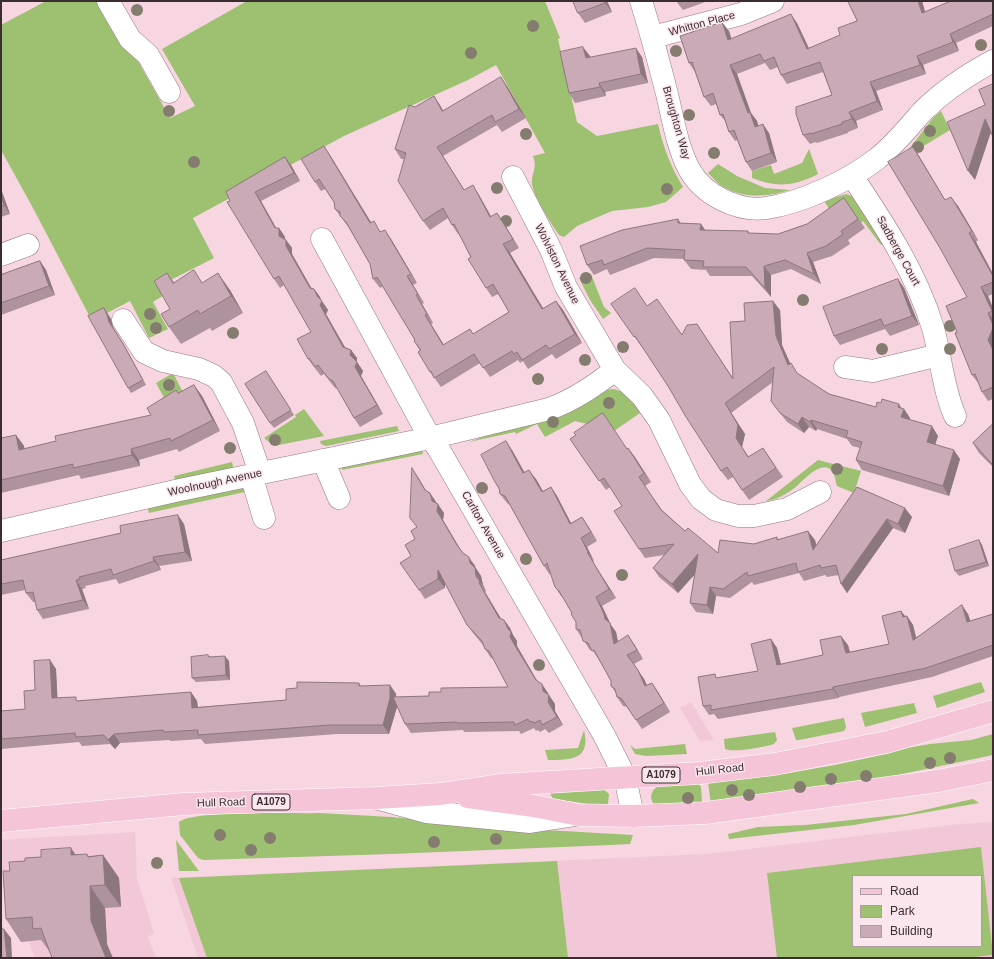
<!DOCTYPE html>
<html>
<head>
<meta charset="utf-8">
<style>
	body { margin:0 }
	#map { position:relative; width:994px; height:959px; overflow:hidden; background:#f7d5e1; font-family:Arial,sans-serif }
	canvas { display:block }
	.frame { position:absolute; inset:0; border:2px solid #3a2d32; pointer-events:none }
	.legend { position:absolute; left:852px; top:875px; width:130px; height:72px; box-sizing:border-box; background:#fbe6ee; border:1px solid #ae9ca3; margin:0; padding:5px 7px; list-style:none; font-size:12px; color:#3a2d32 }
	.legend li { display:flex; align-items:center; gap:8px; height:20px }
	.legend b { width:20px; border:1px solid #ae9ca3 }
</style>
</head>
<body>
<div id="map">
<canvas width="994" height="959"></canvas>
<div class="frame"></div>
<ul class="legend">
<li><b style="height:5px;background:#f5c4d8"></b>Road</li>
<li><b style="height:11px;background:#9dc170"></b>Park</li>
<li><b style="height:11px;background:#caaab6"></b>Building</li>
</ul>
</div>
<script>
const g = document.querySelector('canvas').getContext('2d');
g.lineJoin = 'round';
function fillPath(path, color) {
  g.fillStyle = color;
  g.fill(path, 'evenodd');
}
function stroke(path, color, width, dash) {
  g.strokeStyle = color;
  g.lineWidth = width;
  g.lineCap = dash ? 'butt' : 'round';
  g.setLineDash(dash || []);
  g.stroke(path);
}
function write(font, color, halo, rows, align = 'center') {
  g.font = font + ' Arial,sans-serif';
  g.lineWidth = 3;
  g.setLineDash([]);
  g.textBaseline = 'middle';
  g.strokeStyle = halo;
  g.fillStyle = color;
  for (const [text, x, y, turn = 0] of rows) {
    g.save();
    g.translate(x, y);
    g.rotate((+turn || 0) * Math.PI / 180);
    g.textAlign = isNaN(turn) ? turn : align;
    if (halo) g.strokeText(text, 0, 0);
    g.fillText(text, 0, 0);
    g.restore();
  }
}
const built = new Path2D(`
	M691 702 714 740 700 741 680 708Z
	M993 822V958H198L171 878 707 854 960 824ZM853 876H981V946H853Z
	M135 832 137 878 154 933 148 937 156 958H35L1 869V840Z`);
const green = new Path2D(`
	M46 1H104L170 118 195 106 162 49 247 1H545L560 38 558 39 577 122 597 136 658 124C663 147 671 167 683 187L666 202 648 207 612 211 577 226 564 237 559 235C551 223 534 198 532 184 531 173 538 169 533 156L545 153 496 65 468 80 344 136 193 218 214 258 159 286 164 295 153 302 168 329 149 338 130 301 92 321 33 208 1 150V25Z
	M941 111 950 130 907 156 906 153 933 118Z
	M809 149 818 174C795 186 776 188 752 178V171L771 165 774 174 802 163Z
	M718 164 737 176 765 188 790 190C769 197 742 199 722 186 717 183 713 178 708 173Z
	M846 194 854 197 884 243 881 245 863 221 861 223 850 207 834 216 824 201Z
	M591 274 604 307 611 313 603 319 590 300 579 278Z
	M173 373 186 398 169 407 156 383Z
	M612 389C625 390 634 401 640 413L614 431 593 433 587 424 575 421 545 437 537 424 516 434 515 432 469 442 607 390Z
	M304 409 324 436 279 445 269 442 264 438 296 417 295 415Z
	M397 426 399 431 326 446 321 444 320 441Z
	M422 450 423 454 342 470 341 465Z
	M818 460 861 471 854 493 837 486C835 480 835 473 830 469 818 461 801 484 792 490 784 495 776 500 766 501Z
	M232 462 234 471 176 483 174 476Z
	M243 487 245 492 149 513 147 506Z
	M981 682 985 692 937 708 933 696Z
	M914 703 917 713 865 727 861 713Z
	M844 718 846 727 844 731 799 740H796L792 728Z
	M584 730C591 760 571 760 548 760L545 750 578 748Z
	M775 732 777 740 774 744C764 747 733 753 725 749L724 739Z
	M993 734V755L850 785 711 805 708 782 783 774 835 765 886 754 907 748 930 744 971 740Z
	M685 744 687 754 646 756 635 754 630 745 635 749Z
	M697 782 701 787 702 801 698 806 655 805C652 802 650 798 652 793 656 780 685 783 697 782Z
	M602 788 609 794 608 804 603 806 553 799 551 795 550 792Z
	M973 799 979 803 854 825 729 839 728 834 758 827 805 825 906 814Z
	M319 813 391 817 528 829 633 835 630 844 610 845 391 854 203 860 198 858 180 835 179 822C194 810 294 814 319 813Z
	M176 840 199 871H179Z
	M981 847 993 955 965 958H777L767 873ZM853 876H981V946H853Z
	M557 861 568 958H207L179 878Z`);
const minor = new Path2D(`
	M108 1 130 39 148 55 169 92
	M641 1C651 32 659 63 667 94 673 119 677 146 689 169 703 195 738 212 766 208 802 203 850 180 878 158 895 144 908 128 922 112 943 91 967 75 993 61
	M653 37 741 14 773 1
	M852 176C884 224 916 272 933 328 941 357 943 389 955 416
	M513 177 551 250 566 287 615 370 642 396 659 420 690 484 701 499 716 510 738 516H754L787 509 820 492
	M322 239 430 438 438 448 604 735 625 777 633 816
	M1 255 28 245
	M123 320 144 352 163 361 199 369 214 376 221 382 243 423 260 473
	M845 367 873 371 939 355
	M323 460 339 498
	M251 475 264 518
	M1 531 175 491 430 438 549 409C574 400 594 386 615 370
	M379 799 426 812 530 822 576 815`);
const major = new Path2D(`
	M468 797 534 806 579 815 633 816 705 813 938 781 993 770
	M1 821 184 804 376 798 441 794 500 785 700 773 775 764 887 742 993 711`);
const trees = [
	[137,10],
	[533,26],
	[981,45],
	[676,51],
	[471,53],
	[169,111],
	[689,115],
	[930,131],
	[526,134],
	[918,147],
	[714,153],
	[194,162],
	[497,188],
	[667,189],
	[506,221],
	[586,278],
	[803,300],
	[150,314],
	[950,326],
	[156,328],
	[233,333],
	[623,347],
	[882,349],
	[950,349],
	[585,360],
	[538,379],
	[169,385],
	[609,403],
	[553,422],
	[275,440],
	[230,448],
	[837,469],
	[482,488],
	[526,559],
	[622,575],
	[539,665],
	[950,758],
	[930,763],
	[866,776],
	[831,779],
	[800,787],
	[732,790],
	[749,795],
	[688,798],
	[220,835],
	[270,838],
	[496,839],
	[434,842],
	[251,850],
	[157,863]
];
const wall = new Path2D(`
	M607 1 612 12 585 23 578 13Z
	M676 1H708L683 10Z
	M848 1H922L925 12 993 1V26L956 43 959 51 923 65 926 74 876 91 883 110 856 121 858 128 848 132V133L817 143 816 142 810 144 803 135 832 95 823 72 787 84 781 75 778 67 770 70 765 63 737 74 751 113 757 121 758 126 769 133 777 162 752 171 746 162 737 140 735 141 729 132 726 122 720 115 716 104 711 106 704 97 695 72 689 63 729 31 731 39 797 23 809 48 840 35 857 21Z
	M590 56V58L642 57 648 83 605 92 606 96 575 103 569 93Z
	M507 86 526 118 502 132 497 125 443 156 464 190 479 195 491 216 503 222 519 248 510 253 543 309 556 301 563 310 582 343 556 359 552 354 528 369 523 361 520 363 518 360 490 377 480 363 441 387 430 372 420 351 414 341 415 340 383 286 380 288 373 279 370 264 349 228 335 209 334 202 325 189 321 191 315 182 324 146 330 155 371 223 381 232 391 239 417 283 413 285 424 303 422 304 433 323 431 324 444 345 473 334 509 312 498 294 492 297 486 288 459 234H458L452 225 448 218 430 230 423 221 404 159H401L395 149 415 107 434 96 443 111Z
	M913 147 919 156 945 200 958 206 978 240 976 242 993 274V294L988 296 993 308V399L988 401 982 392 979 384 972 375 957 332 967 297Z
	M285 157 291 165 300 181 261 201 276 228H279L285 237V239L292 248V254L311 288 314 289 320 297 321 301 328 310 326 314 345 347 351 350 357 358V362L363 371 361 376 383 414 360 427 354 418 338 389 335 388 324 374 321 376 314 367 308 359 311 332 284 285 280 288 274 279 230 201Z
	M1 189 10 214 1 217Z
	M844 198 865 228 848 240 850 244 832 256 813 262 821 284 791 269 771 275V297L752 276H710L706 270 691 269 684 260 685 259 654 258 610 275 607 269 594 275 587 265 681 223 701 224 705 230 748 231 749 233 778 234 807 224Z
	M40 261 46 270 55 295 1 315V275Z
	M167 273 174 282 203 283 230 290 243 313 212 331 210 328 181 344 169 327 170 309Z
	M898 279 904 288 919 325 890 336 885 329 840 345 834 336Z
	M611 304 647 306 682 335 697 324 733 378 745 321 780 310 782 345 790 364 798 374 829 394 876 407 901 408 904 409 910 418V420L938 436 935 444 960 459 949 496 862 470 856 460 860 448 852 446 847 439 817 429 816 431 809 427 804 433 787 422 771 401 773 382 731 413 745 434 742 447 749 457 763 448 783 477 749 500 733 477 728 480 721 471 668 386 642 346H641Z
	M104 308 111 319 113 327 125 347 146 385 131 393 128 388Z
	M266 371 294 415 274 428 270 423Z
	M194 385 202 396 220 431 179 452 177 449 139 460 140 466 81 479 79 475 1 493V438L16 435 24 446V449L56 441 151 415 176 390 178 393Z
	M993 424V467L979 453 973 443Z
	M576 435 627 449 628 448 651 482 645 486 662 510 685 531 718 553 754 544 777 537 778 539 815 540 816 546 857 487 912 517 905 533 893 528 847 593 839 575 827 577 825 575 804 581 799 573 754 585 752 582 730 598 716 596 713 614 696 612 690 603 695 574 678 593 659 577 653 568 664 555 645 558 639 549 622 506 610 487 606 490 570 439Z
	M512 450 524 473 536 479 543 491 551 487 557 496 571 523 582 517 588 526 597 541 587 547 594 561 593 562 616 598 602 606 611 625 616 632 618 641 634 644 643 659 634 664 644 679 647 685 652 683 658 692 670 712 642 729 627 707 623 706 617 697 616 693 611 686V681L599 660 593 651 590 650 576 629V622L572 613 564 598 561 596 555 587 551 574 550 575 544 566 510 505 507 503 500 494 499 489 495 482Z
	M418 477 426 491 430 493 436 502 437 504 444 513 443 520 462 552 475 565V568L481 576 483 585 486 591 485 592 501 619 504 620 510 628 513 635 517 641V646L537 681 548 693V695L555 704V711L563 725 549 733 545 729 540 732 538 730 536 731 534 728 521 734 519 731 464 732 463 730 411 733 405 724 397 705V707L389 734H337L205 744 201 739 171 741 169 740 120 743 115 749 110 744 82 746 79 742 1 749V711L25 709 50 660 56 669 57 698 79 701 191 692 197 701 198 707 286 700 359 683 361 686 390 685 396 694V697L429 696 441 692 508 687 493 659 491 658 485 649 483 645 473 633 467 625 445 582V588L425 599 419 590 411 556 415 539 417 527Z
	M184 524 192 561 159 566 161 570 119 584 116 579 85 586 86 588 82 589 89 609 43 619 37 610 35 602H33L26 593 25 590 1 595V560Z
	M979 540 982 545 989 566 959 576 955 571Z
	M901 611 905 616H907L913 625 916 637 968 614 970 621 993 614V656L932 677 839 697V698L718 719 714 714 709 715 703 706 718 678 758 671 771 639 777 648 781 664 823 655 848 645 850 652 889 644Z
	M208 655 210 657 229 661 230 680 196 682 192 678Z
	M75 855 89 856 103 855 119 878 121 907 105 908 107 944 49 951 41 940 21 942 6 919 10 871 25 861Z`);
const shadedWall = new Path2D(`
	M605 1H607L612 12 605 3Z
	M918 1H922L928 22 922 13Z
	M791 14 797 23 813 58 807 49Z
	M722 22 729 31 735 49 728 40Z
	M950 34 956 43 959 51 953 42Z
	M583 47 590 56 593 68 586 58Z
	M636 48 642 57 648 83 641 74Z
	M917 56 923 65 926 74 920 65Z
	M730 65 737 74 751 113 757 121 762 136 755 127 748 113Z
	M501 77 507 86 526 118 519 109Z
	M870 82 876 91 883 110 877 101Z
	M599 83 605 92 606 96 600 87Z
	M434 96 440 105 449 121 442 111Z
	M849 112 856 121 858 128 852 119Z
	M985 119 992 129 975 180 968 171Z
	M763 124 769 133 777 162 771 153Z
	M324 146 330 155 377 232 370 223Z
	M437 147 443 156 470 199 464 190Z
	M913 147 919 156 951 210 945 200Z
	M285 157 291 165 300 181 294 173Z
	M473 185 479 195 496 226 490 217Z
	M1 189 10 214 4 205 1 197Z
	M255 192 261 201 279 233V228L285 237V244L279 236 275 228Z
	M951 197 958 206 978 240 972 231Z
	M497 213 503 222 519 248 513 239Z
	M678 219 684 228 678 223Z
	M701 224 707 233 700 230Z
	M385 230 391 239 417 283 411 274Z
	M969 233 976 242 993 274V276Z
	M286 240 292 248V254L316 296 310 288 286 246Z
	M503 244 510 253 549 318 542 309Z
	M807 253 813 262 821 284 814 274Z
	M40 261 46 270 55 295 49 286Z
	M764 266 771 275V297L765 288Z
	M218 273 230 290 243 313 231 296Z
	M407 276 413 285 424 303 418 294Z
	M898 279 904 288 919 325 912 316Z
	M981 287 988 296 993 308V313Z
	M314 289 320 297 322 302V301L328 310 326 314 349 355 343 347 320 305Z
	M416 295 422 304 433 323 427 314Z
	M556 301 563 310 582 343 575 334Z
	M773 301 780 310 782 345 795 374 788 365 776 336Z
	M104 308 111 319 113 327 125 347 146 385 109 322Z
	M988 313 993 319V325Z
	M425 315 431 324 450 355 443 345Z
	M993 328V351L988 340Z
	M351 350 357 358 356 363 357 362 363 371 361 376 383 414 377 405 355 367 350 355Z
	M194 385 202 396 220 431 213 420Z
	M725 403 745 434 742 447 755 467 736 438Z
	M899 404 903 411 904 409 910 418 908 426 901 417 898 407Z
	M802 417 809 427 804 433 798 424Z
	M811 420 817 429 816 431 810 422Z
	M932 426 938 436 933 451 927 442Z
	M16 435 24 446 27 461 19 450Z
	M506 441 512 450 530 482 523 473Z
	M628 448 635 457 651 482 644 473Z
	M131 449 139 460 140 466 132 455Z
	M954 450 960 459 949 496 943 486Z
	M412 468 418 477 431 499 425 490Z
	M529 470 536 479 548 501 542 492Z
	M551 487 557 496 576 533 570 524Z
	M430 493 436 502 437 508 438 504 444 513 443 520 463 554 457 545 437 511 432 501Z
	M905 508 912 517 905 533 898 524Z
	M178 515 184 524 192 561 185 552Z
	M582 517 588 526 597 541 591 532Z
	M887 519 893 528 847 593 841 584Z
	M808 531 815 540 820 559 813 550Z
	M581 538 587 547 594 561 588 552Z
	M979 540 982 545 989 566 986 562Z
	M587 552 593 562 616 598 609 589Z
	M698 554 705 563 678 593 672 584Z
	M153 557 159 566 161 570 154 561Z
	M469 557 481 576 483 585 486 591 480 582 470 563Z
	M438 570 445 579V588L438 579Z
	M76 580 82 589 89 609 83 600Z
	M479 583 485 592 506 627 499 618Z
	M710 587 716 596 713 614 707 605Z
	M596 597 602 606 611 625 616 632 620 653 614 644 605 619Z
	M962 605 968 614 974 631 967 622Z
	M901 611 908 620 903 617Z
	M907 616 913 625 919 649 913 640Z
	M504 620 510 628 513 635 517 641V646L542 689 536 680 510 637Z
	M628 635 634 644 643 659 637 650Z
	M841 636 848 645 852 662 846 653Z
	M771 639 777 648 783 674 777 665Z
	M627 655 644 679 651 695 645 686Z
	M225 656 229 661 230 680 226 675Z
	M50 660 56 669 58 708 52 698Z
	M652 683 658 692 670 712 664 703Z
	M542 684 548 693 549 698V695L555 704V711L563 725 557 717 543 691Z
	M390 685 396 694 397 707 389 734 383 725Z
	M833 687 839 697V698L833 689Z
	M191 692 197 701 199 717 192 708Z
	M114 734 120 743 115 749 108 740Z
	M71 848 86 870 71 855Z
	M103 855 119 878 121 907 105 885Z
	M90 886 105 908 107 944 113 958H106L91 921Z
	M4 929 11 938 12 958H7Z`);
const building = new Path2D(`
	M573 1H605V3L578 13Z
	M848 1H918L922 13 951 1H993V14L950 34 953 42 917 56 920 65 870 82 877 101 849 112 852 119 842 122V124L811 134V133L803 135 796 114V107L832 95 820 62 781 75 774 57 764 61 760 54 730 65 748 113 750 112 755 127 763 124 771 153 746 162 734 130 729 132 723 114 720 115 713 93 704 97 692 62 689 63 680 36 722 22 728 40 791 14 807 49 840 35 838 28 857 21Z
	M583 47 586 58 636 48 641 74 599 83 600 87 569 93 560 52Z
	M501 77 519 109 495 122 492 115 437 147 464 190 473 185 490 217 497 213 513 239 503 244 542 309 556 301 575 334 549 349 546 345 522 360 517 352 514 354 512 351 483 368 474 354 434 378 431 371 430 372 418 352 421 350 414 341 415 340 377 277 373 279 370 264 346 222 340 216V212L335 209 334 202 319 179 315 182 301 159 324 146 370 223 374 221 380 232 385 230 411 274 407 276 418 294 416 295 427 314 425 315 443 345 470 329 473 334 509 312 493 284 486 288 468 259 471 257 454 224 452 225 443 208 423 221 398 181 406 153 395 149 409 105 415 107 434 96 442 111Z
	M993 84V137L985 119 968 171 947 122 985 105 979 90Z
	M913 147 945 200 951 197 972 231 969 233 993 276V282L981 287 992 311 988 313 993 325V328L988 340 993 350 992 340H993V387L982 392 975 374 972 375 955 333 957 332 946 306 967 297 940 248 888 162Z
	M285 157 294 173 255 192 275 228H279V236L286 240V246L310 288 314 289 317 296 322 301 320 305 343 347 351 350 350 355 357 362 355 367 377 405 354 418 333 381 329 379 318 365 315 367 309 358 308 359 297 339 311 332 279 276 274 279 227 202 230 201 226 192Z
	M1 197 4 205 1 206Z
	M844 198 858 219 841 231 843 234 826 246 807 253 814 274 785 260 764 266 765 288 746 267H703L704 261 684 260 685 250 647 248 604 265 602 260 587 265 580 246 622 230 678 219V223L701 224 700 230 748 231V233L778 234 807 224Z
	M40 261 49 286 1 303V275Z
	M194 270 202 283 218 273 231 296 200 314 198 310 169 327 161 314 170 309 154 281 167 273 173 283Z
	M898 279 912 316 884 326 881 319 834 336 823 307Z
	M635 288 647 306 657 299 682 335 687 325 697 324 733 379 730 322 745 321 744 303 773 301 776 336 788 365 791 363 797 373 829 394 876 407 877 402 881 403 882 399 899 404 898 407 904 409 901 417 932 426 927 442 954 450 943 486 856 460 862 442 846 437 848 431 811 420 810 422 802 417 798 424 780 413 771 401 774 367 725 403 738 425 736 438 748 457 763 448 776 468 742 490 727 467 721 471 686 417 668 386 635 336 634 337 611 304Z
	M104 308 107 315 109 322 122 342 143 380 128 388 88 316Z
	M266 371 291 410 270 423 245 384Z
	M194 385 213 420 171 441 170 438 131 449 132 455 73 468V464L1 480V438L16 435 19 450 56 441 55 436 151 415 147 408 176 390 178 393Z
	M603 413 627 449 628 448 644 473 639 477 661 510 685 531 688 528 718 553 720 540 754 544 777 537V540L808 531 813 550 857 487 905 508 898 524 887 519 841 584 836 565 821 568 820 565 798 572 796 563 748 576 747 572 723 589 710 587 707 605 690 603 698 554 672 584 653 568 674 544 639 549 614 511 622 506 604 478 599 481 570 439 576 435 574 433Z
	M993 424V463L992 464 973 443Z
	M506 441 523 473 529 470 542 492 551 487 570 524 582 517 591 532 581 538 588 552H587L609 589 596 597 604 614 605 619 610 623 614 644 628 635 637 650 627 655 638 670 645 686 652 683 664 703 636 720 621 698 617 697 615 689 611 686V681L594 650 592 651 588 643 583 641 580 630 576 629V622L571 614 572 613 559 591 555 587 547 563 544 566 505 496 500 494 499 488 495 482 481 455Z
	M412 468 425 490 430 493 432 501 438 504 437 511 457 545 463 553 469 557 470 563 475 568 476 576 480 582 479 583 499 618 504 620 508 629 511 632 510 637 517 649 536 680 542 684 543 691 549 695 548 702 557 717 542 725 540 720 534 723 532 721 530 722 528 719 515 725 514 722 458 723 456 722 405 724 393 697 429 696V692H441V688L508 687 489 651 485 649 482 641 467 625 438 570V579L419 590 400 563 411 556 405 545 415 539 411 531 417 527 410 518Z
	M178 515 185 552 153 557 154 561 113 575 111 569 79 577 80 579 76 580 83 600 37 610 33 592 26 593 23 580 1 584V560L121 533 120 526Z
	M979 540 986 562 955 571 949 550Z
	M962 605 967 622 993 614V645L926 668 833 687V689L711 710V705L703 706 698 677 715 674 716 678 758 671 751 644 771 639 777 665 823 655 820 640 841 636 846 653 889 644 882 616 901 611 903 617 907 616 913 640Z
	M208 655 209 657 225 656 226 675 192 678 191 657Z
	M50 660 52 698 76 697V701L191 692 192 708 286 700V689L297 688V682L359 683V686L390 685V698L383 725H330L198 735V730L164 732 163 730 114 734 108 740 104 735 76 737 75 733 1 739V711L25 709 24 691 35 690 34 661Z
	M71 848V855L87 854 88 857 103 855 105 885 90 886 91 921 106 958H52L41 928 33 929 32 917 6 919 3 871H10L9 862 25 861V858L41 857V850Z
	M1 929H4L7 958H1Z`);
const shields = [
	[661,775,38],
	[271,802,38]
];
const shieldNames = [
	["A1079",661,775],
	["A1079",271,802]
];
const streetNames = [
	["Whitton Place",702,24,-15],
	["Broughton Way",676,123,74],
	["Sadberge Court",898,251,61],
	["Wolviston Avenue",557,264,64],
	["Woolnough Avenue",215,483,-12],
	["Carlton Avenue",483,525,60],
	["Hull Road",720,770,-6],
	["Hull Road",221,803,-2]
];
fillPath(built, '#f2c8d8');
fillPath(green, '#9dc170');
stroke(minor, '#967884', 23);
stroke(major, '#fff', 23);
stroke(minor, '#fff', 22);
stroke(major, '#f5c4d8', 22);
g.fillStyle = '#847c6f';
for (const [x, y] of trees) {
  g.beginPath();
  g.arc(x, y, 6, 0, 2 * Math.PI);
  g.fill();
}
fillPath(wall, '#ae929d');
fillPath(shadedWall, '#8d777f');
fillPath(building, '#caaab6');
stroke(building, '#8d777f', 1);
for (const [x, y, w] of shields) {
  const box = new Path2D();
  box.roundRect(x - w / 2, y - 8, w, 16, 3);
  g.fillStyle = '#fbe6ee';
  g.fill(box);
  stroke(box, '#3a2d32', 1);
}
write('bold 10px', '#3a2d32', null, shieldNames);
write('11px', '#3a2d32', '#fbe6ee', streetNames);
</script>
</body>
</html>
